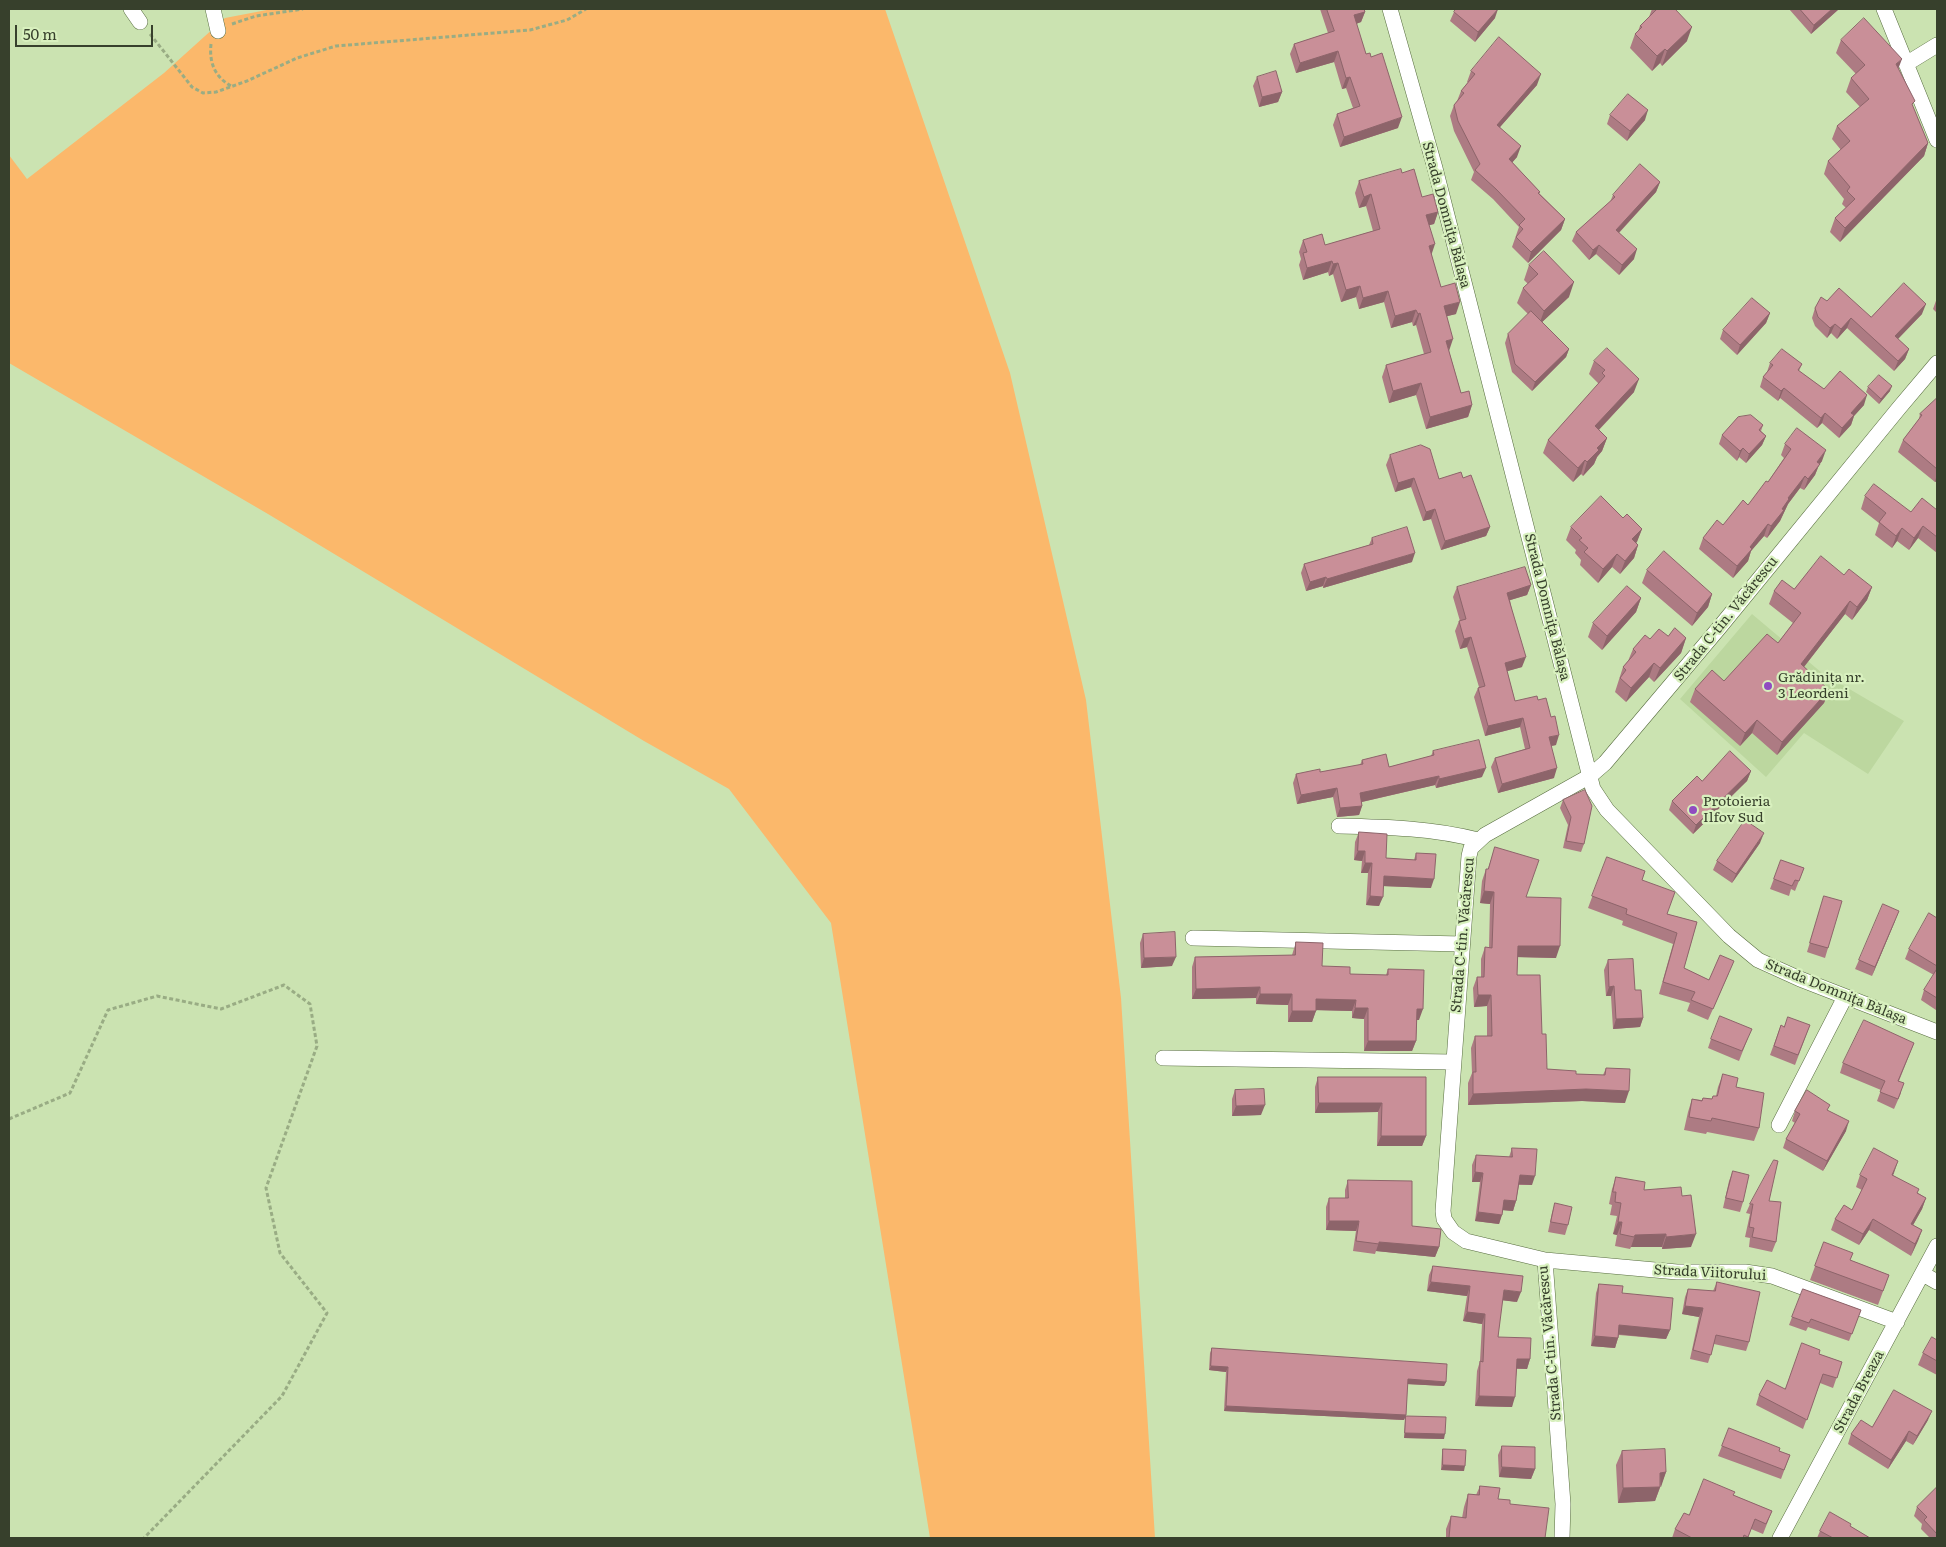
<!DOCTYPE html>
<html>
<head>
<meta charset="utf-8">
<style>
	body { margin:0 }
	#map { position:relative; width:1946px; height:1547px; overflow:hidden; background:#cbe3b1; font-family:Literata,serif }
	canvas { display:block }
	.frame { position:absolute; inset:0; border:10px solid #37402c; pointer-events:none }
	.scale { position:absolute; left:15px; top:25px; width:138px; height:22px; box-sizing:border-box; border:2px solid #37402c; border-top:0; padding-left:6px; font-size:15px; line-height:18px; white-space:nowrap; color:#37402c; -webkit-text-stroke:4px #d8f0be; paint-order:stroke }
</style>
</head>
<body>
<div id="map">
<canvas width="1946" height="1547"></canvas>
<div class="frame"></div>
<div class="scale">50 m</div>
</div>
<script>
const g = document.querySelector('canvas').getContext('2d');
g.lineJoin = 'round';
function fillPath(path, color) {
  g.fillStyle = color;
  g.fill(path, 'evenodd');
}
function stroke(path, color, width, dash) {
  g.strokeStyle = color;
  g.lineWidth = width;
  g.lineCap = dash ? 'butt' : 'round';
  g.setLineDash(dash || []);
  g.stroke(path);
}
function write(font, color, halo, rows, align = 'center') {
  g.font = font + ' Literata,serif';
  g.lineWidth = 4.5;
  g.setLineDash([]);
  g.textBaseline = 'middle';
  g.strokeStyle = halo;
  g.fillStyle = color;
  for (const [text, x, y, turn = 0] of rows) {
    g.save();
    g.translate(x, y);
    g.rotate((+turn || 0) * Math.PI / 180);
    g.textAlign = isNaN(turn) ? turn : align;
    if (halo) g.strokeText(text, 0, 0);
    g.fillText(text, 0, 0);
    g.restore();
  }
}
const built = new Path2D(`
	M1752 614 1822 673 1904 721 1868 774 1804 733 1766 777 1680 699Z`);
const green = new Path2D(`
	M272 9H885L1010 373 1086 700 1121 998 1155 1538H930L831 923 729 789 644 741 268 514 9 363V155L27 179 164 73 225 18Z`);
const path = new Path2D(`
	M232 24 256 16 303 9
	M150 34 192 87 203 93 216 92 247 81 297 58 336 46 530 30 567 20 586 9
	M211 44C209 63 215 77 231 86
	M9 1119 70 1093 108 1010 157 996 221 1009 284 985 310 1004 317 1046 266 1188 280 1253 327 1313 282 1396 144 1538`);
const street = new Path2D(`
	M131 9 140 22
	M213 9 218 31
	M1390 9 1435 168 1593 789 1607 810 1729 936 1758 960 1800 979 1937 1032
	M1884 9 1937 140
	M1906 64 1937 45
	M1339 826C1386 827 1433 828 1478 840
	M1193 938 1462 944
	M1163 1058 1453 1062
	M1779 1125 1845 997
	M1545 1260 1563 1504 1562 1538
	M1923 1274 1937 1282
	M1897 1322 1772 1276 1745 1272H1677L1545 1260 1466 1241 1453 1232 1444 1219 1443 1211 1469 856 1471 848 1485 835 1590 776 1605 763 1719 628 1899 408 1937 363
	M1780 1538 1937 1246`);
const wall = new Path2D(`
	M1320 9H1364L1365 12 1361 22 1356 24 1366 54 1398 128 1340 147 1333 125 1337 114 1353 108 1346 88 1342 89 1334 62 1296 73 1290 54 1294 44 1328 33Z
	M1652 9H1675L1687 41 1662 66 1660 63 1652 71 1630 48 1635 34 1638 31 1640 26 1649 17Z
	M1789 9H1839L1811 34Z
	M1454 12 1495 18 1475 42 1450 21Z
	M1841 40 1898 69 1913 107 1928 143 1924 156 1840 242 1830 232 1835 218 1846 208 1842 204 1844 199 1824 174 1828 161 1841 150 1832 139 1837 126 1860 107 1846 92 1851 78 1856 74 1836 53Z
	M1471 71 1537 85 1500 127 1517 157 1512 162 1540 192 1539 193 1565 219 1561 230 1528 263 1512 247 1519 227 1493 199 1471 180 1474 172 1454 131 1450 116 1454 105 1457 101 1461 91 1468 82H1467Z
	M1257 77 1282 92 1278 102 1259 107 1253 86Z
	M1610 115 1645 120 1627 141 1607 124Z
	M1402 173 1422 197 1438 212 1434 224 1429 225 1431 254 1441 287 1456 314 1447 316 1449 351 1461 393 1472 405 1468 417 1426 429 1416 395 1389 403 1382 377 1386 365 1424 354 1416 325 1413 326 1412 322 1391 328 1384 302 1359 309 1356 297 1341 302 1333 274 1329 276 1328 272 1303 280 1299 265 1301 259 1299 252 1303 240 1325 245 1373 231 1366 206 1359 208 1355 193 1359 181Z
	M1660 182 1656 192 1619 233 1634 259 1619 275 1596 254 1589 260 1572 241 1576 232 1610 202 1613 195Z
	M1529 265 1569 297 1542 322 1569 349 1566 357 1532 391 1512 372 1505 343 1508 334 1528 314 1517 303 1523 288 1528 284 1524 280Z
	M1937 298V313L1933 309Z
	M1827 301 1871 317 1922 314 1898 339 1909 349 1905 359 1894 371 1847 328 1837 339 1831 333 1827 338 1815 326 1812 318 1815 308Z
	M1770 313 1766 323 1737 355 1720 339 1723 330Z
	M1594 361 1634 392 1599 430 1607 438 1602 451 1597 457 1594 464 1583 476 1581 474 1573 482 1543 453 1548 440 1598 385V383L1589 374Z
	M1770 363 1802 364 1799 371 1824 389 1864 405 1854 416 1851 425 1839 438 1822 423 1817 428 1780 398 1778 401 1760 387 1763 377 1767 372Z
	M1868 387 1890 391 1879 404 1866 392Z
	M1937 398V481L1935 482 1898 452 1903 440 1919 419 1920 414Z
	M1763 425 1761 431 1766 436 1762 445 1746 463 1739 457 1737 461 1719 444 1722 435Z
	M1785 444 1822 461 1819 465 1815 475 1804 490 1800 488 1788 504 1780 521 1767 538 1764 536 1751 551 1748 561 1733 578 1699 549 1703 538 1723 525 1748 505 1768 482 1784 458 1781 455Z
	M1390 455 1439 479 1463 478 1490 527 1486 536 1441 550 1431 519 1423 521 1411 487 1395 492 1386 465Z
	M1865 496 1911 512 1937 510V553L1918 538 1909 550 1897 541 1892 548 1875 535 1879 523 1861 509Z
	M1623 518 1642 529 1636 543 1638 545 1634 558 1620 574 1612 567 1598 583 1580 565 1581 560 1575 553 1576 550 1566 540 1571 527Z
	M1372 538 1412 562 1323 588V586L1306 591 1301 573 1304 564 1369 545Z
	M1647 570 1712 594 1708 607 1692 626 1642 583Z
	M1844 575 1872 587 1867 600 1852 620 1845 614 1804 667 1829 690 1824 703 1777 755 1752 733 1740 746 1690 702 1695 689 1724 681 1778 643 1793 623 1769 604 1774 591 1794 589Z
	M1531 585 1527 595 1510 600 1522 667 1507 671 1515 701 1538 700 1556 745 1551 746 1554 778 1498 793 1491 767 1495 758 1525 749 1520 727 1485 736 1474 697 1478 688 1479 687 1467 647 1460 649 1455 631 1459 621H1460L1453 597 1457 587Z
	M1641 598 1636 612 1602 650 1588 637 1593 623Z
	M1668 636 1686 638 1681 653 1654 682 1649 677 1626 702 1615 692 1623 667 1628 661 1633 649 1650 639Z
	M1433 751 1482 777 1436 788 1435 785 1362 802V806L1359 815 1337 817 1333 797 1297 804 1293 783 1296 774 1320 772 1360 765 1362 760 1389 767 1431 756Z
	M1751 771 1747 781 1693 834 1669 810 1672 801 1702 781Z
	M1563 800 1584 844 1581 852 1563 848 1568 825 1560 808Z
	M1359 832 1386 858 1414 860 1416 853 1431 888 1384 886 1379 906 1366 905 1368 873H1361L1362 861 1354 860 1355 842Z
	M1760 843 1732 883 1713 870 1717 861Z
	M1495 847 1526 897 1556 958 1518 957 1517 975 1542 1034 1547 1069 1576 1074 1603 1075 1606 1068 1625 1103 1582 1101 1468 1105V1083L1472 1073 1471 1048 1475 1036H1487V1006L1474 1007 1473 988 1477 977H1481V959L1485 947 1489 948 1490 904 1480 903 1482 881 1486 869H1488Z
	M1607 857 1642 880 1667 914 1697 922 1684 968 1709 980 1729 973 1708 1020 1687 1011 1690 1003 1659 994 1673 944 1622 925 1623 921 1588 908Z
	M1781 860 1804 868 1795 891 1791 889 1789 896 1770 889Z
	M1824 896 1828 948 1825 958 1807 952Z
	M1937 918V1008L1936 1010 1921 1000 1924 990 1934 975 1905 959 1909 949Z
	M1895 921 1872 976 1855 969 1859 960Z
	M1143 934 1172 966 1141 968 1140 943Z
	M1296 942 1322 966 1350 974 1386 975 1388 969 1419 1020H1417L1416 1041 1412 1051H1364V1019L1352 1018V1011L1316 1010 1312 1022H1288V1005L1256 1004V998L1192 999V967L1195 957 1292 955Z
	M1608 960 1635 990 1643 1018 1640 1027 1613 1029 1611 996H1606L1604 970Z
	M1781 1025 1784 1027 1810 1025 1795 1065 1770 1055Z
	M1748 1038 1739 1061 1708 1048 1711 1039Z
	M1914 1043 1899 1081 1901 1093 1894 1109 1877 1101 1881 1090 1840 1073 1843 1063Z
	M1723 1074 1736 1087 1759 1128 1754 1141 1707 1132 1706 1134 1684 1130 1688 1112 1692 1099 1702 1100 1703 1098 1712 1099 1713 1096H1716L1718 1087Z
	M1318 1077H1426V1136L1422 1146H1377L1378 1112 1315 1113V1087Z
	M1235 1090 1261 1115 1232 1116V1099Z
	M1795 1111H1828L1846 1131 1823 1171 1783 1148 1786 1139 1795 1123 1792 1121Z
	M1512 1148 1532 1185H1519L1516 1201 1513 1211 1503 1210 1499 1224 1475 1221 1480 1182H1472V1165L1476 1155 1509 1157Z
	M1733 1171 1743 1202 1740 1212 1723 1208 1729 1181Z
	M1894 1173 1893 1175 1918 1193 1926 1198 1922 1209 1913 1225 1922 1230 1911 1256 1869 1230 1859 1245 1831 1230 1835 1219 1852 1210 1862 1190 1856 1187 1860 1175Z
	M1616 1177 1644 1190 1691 1247 1662 1249V1247H1631L1630 1249 1615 1246 1617 1235 1613 1234 1617 1216 1610 1215 1612 1205 1609 1204 1612 1189Z
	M1348 1180 1439 1247 1435 1257 1376 1251 1375 1254 1353 1251 1356 1231 1326 1230V1207L1329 1198H1345V1190Z
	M1769 1201 1776 1242 1772 1252 1749 1247 1750 1238 1745 1237 1750 1214 1746 1213 1750 1204Z
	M1555 1203 1568 1225 1565 1235 1548 1232 1552 1213Z
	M1824 1242 1850 1260 1889 1275 1878 1305 1810 1280Z
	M1433 1266 1517 1302 1502 1300 1498 1337 1530 1359 1527 1369H1517L1512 1407 1475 1406 1477 1371 1480 1361 1482 1324 1463 1321 1467 1296 1427 1291 1429 1275Z
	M1717 1282 1749 1342 1746 1351 1714 1344 1708 1363 1690 1359 1699 1317 1682 1314 1685 1297 1688 1289 1713 1291Z
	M1599 1284 1622 1293 1670 1330 1666 1339 1619 1335 1618 1338 1615 1348 1591 1346 1596 1293Z
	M1803 1289 1861 1310 1849 1341 1808 1327 1806 1331 1789 1325Z
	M1937 1340V1375L1918 1365 1923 1353Z
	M1212 1348 1446 1382 1444 1386 1407 1384 1406 1415 1404 1420 1224 1411 1226 1372 1209 1370 1210 1353Z
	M1819 1354 1842 1362 1833 1388 1820 1383 1803 1429 1756 1405 1759 1395 1785 1389Z
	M1406 1416 1444 1439 1404 1438 1405 1421Z
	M1928 1420 1913 1445 1906 1441 1888 1469 1848 1444 1851 1434Z
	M1729 1428 1779 1451 1790 1455 1781 1479 1718 1456Z
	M1502 1446 1535 1469 1531 1479 1499 1477 1498 1455Z
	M1443 1449 1464 1471 1441 1470 1442 1454Z
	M1622 1451 1666 1472 1655 1501 1618 1503 1616 1465Z
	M1480 1486 1498 1499 1510 1504 1545 1538H1446V1529L1451 1516 1462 1518 1464 1507 1468 1494 1476 1495Z
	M1937 1487V1538H1930L1921 1529 1922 1524 1914 1516 1917 1507Z
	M1733 1495 1772 1511 1763 1534 1751 1529 1748 1538H1672L1675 1529 1689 1515Z
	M1850 1526 1870 1538H1817L1820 1531Z`);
const shadedWall = new Path2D(`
	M1498 9 1495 18 1475 42 1478 32Z
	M1832 9H1839L1811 34 1814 25Z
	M1365 12 1361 22 1350 26 1354 15Z
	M1692 27 1687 41 1662 66 1667 51Z
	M1665 49 1660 63 1652 71 1657 56Z
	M1338 51 1334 62 1296 73 1300 63Z
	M1902 59 1897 72 1896 64Z
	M1541 74 1537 85 1493 135 1497 125Z
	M1350 77 1346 88 1342 89 1346 78Z
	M1282 92 1278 102 1259 107 1262 97Z
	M1648 110 1645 120 1627 141 1630 131Z
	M1402 117 1398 128 1340 147 1344 137Z
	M1928 143 1924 156 1840 242 1845 228Z
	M1521 146 1517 157 1506 170 1509 159Z
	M1660 182 1656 192 1612 240 1616 230Z
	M1371 194 1366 206 1359 208 1364 197Z
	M1438 212 1434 224 1422 227 1426 215Z
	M1565 219 1561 230 1528 263 1531 252Z
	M1435 244 1431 256 1429 246Z
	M1599 245 1596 254 1589 260 1593 250Z
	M1637 249 1634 259 1619 275 1622 265Z
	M1332 261 1328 272 1303 280 1307 268Z
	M1338 263 1333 274 1329 276 1333 264Z
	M1574 282 1569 297 1539 325 1544 311Z
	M1360 286 1356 297 1341 302 1346 290Z
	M1388 291 1384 302 1359 309 1363 298Z
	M1460 302 1456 314 1440 318 1444 306Z
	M1926 304 1922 314 1891 346 1895 336Z
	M1416 310 1412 322 1391 328 1395 316Z
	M1420 313 1416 325 1413 326 1418 314Z
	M1770 313 1766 323 1737 355 1740 345Z
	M1851 318 1847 328 1837 339 1841 329Z
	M1835 324 1831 333 1827 338 1830 328Z
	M1453 339 1449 351 1446 341Z
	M1569 349 1566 357 1532 391 1535 382Z
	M1909 349 1905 359 1894 371 1898 361Z
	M1639 379 1634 392 1590 439 1595 426Z
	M1421 383 1416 395 1389 403 1393 391Z
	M1892 386 1890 391 1879 404 1881 399Z
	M1784 388 1780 398 1778 401 1781 391Z
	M1867 395 1864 405 1854 416 1851 425 1839 438 1842 428 1851 413Z
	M1472 405 1468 417 1426 429 1430 417Z
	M1825 413 1822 423 1817 428 1821 418Z
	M1766 436 1762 445 1746 463 1749 454Z
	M1607 438 1602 451 1597 457 1594 464 1583 476 1587 462 1597 448Z
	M1743 448 1739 457 1737 461 1740 451Z
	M1826 450 1822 461 1819 465 1815 475 1804 490 1808 479 1817 462Z
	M1585 460 1581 474 1573 482 1578 468Z
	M1937 474V481L1935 482Z
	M1805 476 1800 488 1788 504 1780 521 1767 538 1771 526 1788 498Z
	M1414 478 1411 487 1395 492 1398 483Z
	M1435 509 1431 519 1423 521 1426 512Z
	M1768 524 1764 536 1751 551 1748 561 1733 578 1737 566 1750 547Z
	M1923 526 1918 538 1909 550 1914 538Z
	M1490 527 1486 536 1441 550 1445 541Z
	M1902 528 1897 541 1892 548 1896 536Z
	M1642 529 1637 542 1627 552 1632 539Z
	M1638 545 1634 558 1620 574 1625 561Z
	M1415 553 1412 562 1323 588 1327 579Z
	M1617 554 1612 567 1598 583 1603 569Z
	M1326 577 1323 586 1306 591 1310 582Z
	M1531 585 1527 595 1504 602 1507 593Z
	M1872 587 1867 600 1852 620 1857 607Z
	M1712 594 1708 607 1692 626 1697 613Z
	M1641 598 1636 612 1602 650 1607 636Z
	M1850 601 1845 614 1796 677 1801 664Z
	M1471 637 1467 647 1460 649 1464 639Z
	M1686 638 1681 653 1654 682 1660 668Z
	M1526 657 1522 667 1501 673 1505 663Z
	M1654 663 1649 677 1626 702 1631 688Z
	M1829 690 1824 703 1777 755 1782 742Z
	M1523 718 1520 727 1485 736 1488 726Z
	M1757 720 1752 733 1740 746 1745 733Z
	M1559 735 1556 745 1546 747 1549 737Z
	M1486 768 1482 777 1436 788 1439 779Z
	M1557 768 1554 778 1498 793 1502 784Z
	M1751 771 1747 781 1693 834 1696 825Z
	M1439 776 1435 785 1357 803 1360 793Z
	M1337 788 1333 797 1297 804 1301 795Z
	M1362 806 1359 815 1337 817 1340 808Z
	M1764 833 1760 843 1732 883 1736 874Z
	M1358 851H1365L1362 861 1354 860Z
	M1365 863H1372L1368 873H1361Z
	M1384 876 1434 879 1431 888 1381 886Z
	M1484 891 1494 892 1490 904 1480 903Z
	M1370 896 1383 897 1379 906 1366 905Z
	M1899 911 1895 921 1872 976 1875 967Z
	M1518 946H1560L1556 958 1514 957Z
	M1176 957 1172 966 1141 968 1144 958Z
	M1614 986 1611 996H1606L1609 987Z
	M1260 987 1256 998 1192 999 1196 989Z
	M1260 994H1292L1288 1005 1256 1004Z
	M1478 995H1491L1487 1006 1474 1007Z
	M1316 999 1356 1000 1352 1011 1312 1010Z
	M1355 1008H1368L1364 1019 1352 1018Z
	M1417 1009H1423L1419 1020H1413Z
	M1292 1011H1316L1312 1022H1288Z
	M1643 1018 1640 1027 1613 1029 1616 1019Z
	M1368 1041H1416L1412 1051H1364Z
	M1586 1089 1629 1091 1625 1103 1582 1101 1468 1105 1473 1094Z
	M1319 1103H1382L1378 1112 1315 1113Z
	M1265 1105 1261 1115 1232 1116 1236 1106Z
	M1849 1121 1846 1131 1823 1171 1827 1161Z
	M1381 1136H1426L1422 1146H1377Z
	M1898 1161 1894 1173 1887 1186 1892 1175Z
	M1475 1172 1483 1173 1480 1182H1472Z
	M1520 1175 1535 1176 1532 1185 1516 1184Z
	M1926 1198 1922 1209 1907 1236 1911 1224Z
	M1504 1200 1516 1201 1513 1211 1501 1210Z
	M1478 1212 1502 1215 1499 1224 1475 1221Z
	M1873 1219 1869 1230 1859 1245 1863 1234Z
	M1329 1221H1359L1356 1231 1326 1230Z
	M1618 1222H1622L1617 1235 1613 1234Z
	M1922 1230 1918 1241 1911 1256 1915 1244Z
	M1666 1234 1662 1247H1631L1635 1235Z
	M1696 1234 1691 1247 1662 1249 1666 1237Z
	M1379 1242 1439 1247 1435 1257 1376 1251Z
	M1431 1282 1470 1286 1467 1296 1427 1291Z
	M1504 1290 1521 1292 1517 1302 1500 1300Z
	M1685 1306 1703 1308 1699 1317 1682 1314Z
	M1467 1312 1485 1314 1482 1324 1463 1321Z
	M1619 1325 1670 1330 1666 1339 1616 1334Z
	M1595 1336 1618 1338 1615 1348 1591 1346Z
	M1517 1359H1530L1527 1369 1513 1368Z
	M1211 1366 1228 1367 1226 1372 1209 1370Z
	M1408 1379 1446 1382 1444 1386 1406 1384Z
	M1479 1396 1515 1397 1512 1407 1475 1406Z
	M1226 1406 1406 1415 1404 1420 1224 1411Z
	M1932 1411 1928 1420 1913 1445 1917 1436Z
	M1909 1431 1906 1441 1888 1469 1891 1460Z
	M1405 1433 1445 1434 1444 1439 1404 1438Z
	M1443 1465 1465 1466 1464 1471 1441 1470Z
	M1502 1467 1535 1469 1531 1479 1499 1477Z
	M1666 1472 1661 1487 1660 1473Z
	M1660 1487 1655 1501 1618 1503 1623 1488Z`);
const building = new Path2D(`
	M1327 9H1364L1365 12 1354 15 1366 54 1370 53 1371 57 1382 53 1402 117 1344 137 1337 114 1360 106 1350 77 1346 78 1338 51 1300 63 1294 44 1334 31Z
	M1456 9H1498L1478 32 1454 12Z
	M1655 9H1675L1692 27 1667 51 1665 49 1657 56 1635 34 1642 27 1640 26 1656 10Z
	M1800 9H1832L1814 25Z
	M1864 18 1902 59 1896 64 1915 101 1912 104 1928 143 1845 228 1835 218 1855 199 1847 191 1850 187 1828 161 1850 141 1837 126 1869 99 1851 78 1865 65 1841 40Z
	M1499 37 1541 74 1497 125 1521 146 1509 159 1540 192 1538 193 1565 219 1531 252 1516 237 1523 229 1519 225 1525 219 1496 189 1475 170 1480 164 1458 121 1454 105 1464 93 1461 91 1475 74 1471 71Z
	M1276 71 1282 92 1262 97 1257 77Z
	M1628 94 1648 110 1630 131 1610 115Z
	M1640 164 1660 182 1616 230 1637 249 1622 265 1599 245 1593 250 1576 232 1615 197 1613 195Z
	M1401 169 1402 173 1414 169 1422 197 1433 194 1438 212 1426 215 1435 244 1429 246 1441 287 1455 283 1460 302 1444 306 1453 339 1446 341 1461 393 1469 391 1472 405 1430 417 1421 383 1393 391 1386 365 1431 352 1420 313 1418 314 1416 310 1395 316 1388 291 1363 298 1360 286 1346 290 1338 263 1333 264 1332 261 1307 268 1303 253 1307 252 1303 240 1322 234 1325 245 1380 229 1371 194 1364 197 1359 181Z
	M1544 251 1574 282 1544 311 1523 288 1538 274 1529 265Z
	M1904 283 1926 304 1895 336 1909 349 1898 361 1851 318 1841 329 1835 324 1830 328 1818 317 1815 308 1821 297 1827 301 1839 288 1871 317Z
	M1752 298 1770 313 1740 345 1723 330Z
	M1531 311 1569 349 1535 382 1515 364 1508 334Z
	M1607 348 1639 379 1595 426 1607 438 1597 448 1599 450 1587 462 1585 460 1578 468 1548 440 1605 376 1602 373 1605 370 1594 361Z
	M1782 349 1802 364 1798 370 1824 389 1840 371 1867 395 1851 413 1854 415 1842 428 1825 413 1821 418 1784 388 1781 391 1763 377 1773 365 1770 363Z
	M1879 375 1892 386 1881 399 1868 387Z
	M1937 398V469L1903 440 1922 415 1920 414Z
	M1751 415 1763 425 1759 430 1766 436 1749 454 1743 448 1740 451 1722 435 1738 417Z
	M1797 428 1826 450 1817 462 1820 464 1808 479 1805 476 1788 498 1789 499 1782 509 1784 510 1771 526 1768 524 1750 547 1752 549 1737 566 1703 538 1717 520 1723 525 1743 500 1748 505 1766 481 1768 482 1791 449 1785 444Z
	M1421 445 1430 449 1439 479 1461 472 1463 478 1471 475 1490 527 1445 541 1435 509 1426 512 1414 478 1398 483 1390 455Z
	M1874 484 1911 512 1922 498 1937 510V537L1923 526 1914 538 1902 528 1896 536 1879 522 1886 513 1865 496Z
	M1601 496 1623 518 1627 514 1642 529 1632 539 1638 545 1625 561 1617 554 1603 569 1584 552 1588 548 1579 540 1582 538 1571 527Z
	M1407 527 1415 553 1327 579 1326 577 1310 582 1304 564 1373 544 1372 538Z
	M1664 551 1712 594 1697 613 1647 570Z
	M1821 556 1844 575 1849 569 1872 587 1857 607 1850 601 1801 664 1829 690 1782 742 1757 720 1745 733 1695 689 1712 670 1724 681 1767 634 1778 643 1801 613 1774 591 1782 580 1794 589Z
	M1525 567 1531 585 1507 593 1526 657 1505 663 1515 701 1537 696 1538 700 1546 698 1551 717 1555 716 1559 735 1549 737 1557 768 1502 784 1495 758 1530 748 1523 718 1488 726 1478 688 1485 686 1471 637 1464 639 1459 621 1466 619 1457 587Z
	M1627 586 1641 598 1607 636 1593 623Z
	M1675 628 1686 638 1660 668 1654 663 1631 688 1620 678 1626 670 1623 667 1636 652 1633 649 1645 635 1650 639 1659 629 1668 636Z
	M1479 740 1486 768 1439 779V776L1360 793 1362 806 1340 808 1337 788 1301 795 1296 774 1320 769V772L1363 764 1362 760 1386 754 1389 767 1434 755 1433 751Z
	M1730 751 1751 771 1696 825 1672 801 1697 776 1702 781Z
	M1585 790 1592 806 1584 844 1566 841 1571 817 1563 800Z
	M1745 820 1764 833 1736 874 1717 861Z
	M1359 832 1387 834 1386 858 1416 860V853L1436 854 1434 879 1384 876 1383 897 1370 896 1372 863H1365V851H1358Z
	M1495 847 1539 860 1526 897 1561 898 1560 946H1518L1517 975H1540L1542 1034H1546L1547 1069 1576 1071V1074L1605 1075 1606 1068 1630 1069 1629 1091 1586 1089 1473 1094V1072H1476L1475 1036H1492L1491 995H1478L1477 977H1484L1485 947 1492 948 1494 892 1484 891 1486 869H1488Z
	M1607 857 1645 871 1642 880 1675 892 1667 914 1697 922 1684 968 1709 980 1720 955 1734 961 1713 1009 1691 1000 1695 992 1663 982 1677 933 1626 914 1627 909 1592 896Z
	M1781 860 1804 868 1799 881 1795 880 1792 886 1774 879Z
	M1824 896 1842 901 1828 948 1810 943Z
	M1883 904 1899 911 1875 967 1859 960Z
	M1929 913 1937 918V966L1909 949Z
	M1175 932 1176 957 1144 958 1143 934Z
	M1296 942 1323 943 1322 966 1350 967V974L1388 975V969L1424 970 1423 1009H1417L1416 1041H1368V1008H1355L1356 1000 1316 999V1011H1292V994H1260V987L1196 989 1195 957 1295 955Z
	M1633 959 1635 990H1641L1643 1018 1616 1019 1614 986 1609 987 1608 960Z
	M1937 969V998L1924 990Z
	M1720 1016 1752 1029 1742 1051 1711 1039Z
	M1788 1017 1810 1025 1798 1055 1774 1046 1781 1025 1784 1027Z
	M1864 1020 1914 1043 1898 1081 1904 1083 1898 1099 1880 1092 1885 1081 1843 1063Z
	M1723 1074 1738 1078 1736 1087 1764 1093 1759 1128 1712 1118 1711 1121 1689 1117 1692 1099 1702 1101 1703 1098 1712 1099 1713 1096H1717Z
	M1318 1077H1426V1136H1381L1382 1103H1319Z
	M1264 1089 1265 1105 1236 1106 1235 1090Z
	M1807 1090 1830 1105 1827 1110 1849 1121 1827 1161 1786 1139 1800 1114 1795 1111Z
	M1512 1148 1537 1149 1535 1176 1520 1175 1516 1201 1504 1200 1502 1215 1478 1212 1483 1173 1475 1172 1476 1155 1512 1157Z
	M1874 1148 1898 1161 1892 1175 1919 1189 1917 1193 1926 1198 1911 1224 1922 1230 1915 1244 1873 1219 1863 1234 1835 1219 1844 1205 1852 1210 1867 1179 1860 1175Z
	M1774 1160 1778 1161 1769 1201 1781 1202 1776 1242 1752 1237 1754 1228 1749 1227 1753 1204H1750Z
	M1733 1171 1749 1175 1743 1202 1726 1198Z
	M1616 1177 1645 1182 1644 1190 1681 1187 1682 1196 1691 1195 1696 1234 1666 1237V1234L1635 1235 1634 1237 1620 1234 1622 1222H1618L1621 1203 1615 1202 1616 1192H1613Z
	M1348 1180 1412 1181V1226L1441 1229 1439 1247 1379 1242V1244L1356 1241 1359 1221H1329V1198H1348Z
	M1555 1203 1572 1207 1568 1225 1551 1222Z
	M1824 1242 1853 1253 1850 1260 1889 1275 1883 1291 1815 1266Z
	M1433 1266 1523 1276 1521 1292 1504 1290 1498 1337 1531 1338 1530 1359H1517L1515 1397 1479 1396 1480 1361 1483 1362 1485 1314 1467 1312 1470 1286 1431 1282Z
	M1717 1282 1760 1292 1749 1342 1716 1335 1711 1355 1693 1350 1703 1308 1685 1306 1688 1289 1715 1291Z
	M1599 1284 1623 1286 1622 1293 1673 1298 1670 1330 1619 1325 1618 1338 1595 1336Z
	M1803 1289 1861 1310 1852 1334 1811 1319 1809 1323 1792 1317Z
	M1932 1337 1937 1340V1361L1923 1353Z
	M1802 1343 1820 1350 1819 1354 1842 1362 1837 1378 1823 1374 1807 1420 1759 1395 1767 1380 1785 1389Z
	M1212 1348 1447 1364 1446 1382 1408 1379 1406 1415 1226 1406 1228 1367 1211 1366Z
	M1894 1390 1932 1411 1917 1436 1909 1431 1891 1460 1851 1434 1861 1420 1872 1427Z
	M1406 1416 1446 1417 1445 1434 1405 1433Z
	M1729 1428 1780 1448 1779 1451 1790 1455 1784 1470 1722 1446Z
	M1502 1446 1535 1447V1469L1502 1467Z
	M1443 1449 1466 1450 1465 1466 1443 1465Z
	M1665 1449 1666 1472 1660 1473V1487L1623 1488 1622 1451Z
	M1704 1479 1735 1492 1733 1495 1772 1511 1766 1524 1755 1519 1748 1537 1744 1535 1743 1538H1692L1675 1529 1684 1513 1689 1515Z
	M1480 1486 1500 1488 1498 1499 1510 1500V1504L1549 1508 1545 1538H1449L1451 1516 1466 1518 1468 1494 1479 1495Z
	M1937 1487V1534L1924 1520 1927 1517 1917 1507Z
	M1830 1512 1851 1524 1850 1526 1870 1538H1833L1820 1531Z`);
const markers = [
	[1768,686,5,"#904cc0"],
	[1693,810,5,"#904cc0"]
];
const streetNames = [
	["Strada Domnița Bălașa",1446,215,75],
	["Strada Domnița Bălașa",1547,607,76],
	["Strada C-tin. Văcărescu",1726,619,-51],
	["Strada C-tin. Văcărescu",1463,935,-85],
	["Strada Domnița Bălașa",1836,992,22],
	["Strada Viitorului",1710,1273,3],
	["Strada C-tin. Văcărescu",1550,1343,-95],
	["Strada Breaza",1859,1392,-62]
];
const poiNames = [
	["Grădinița nr.",1778,678],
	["3 Leordeni",1778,694],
	["Protoieria",1703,802],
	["Ilfov Sud",1703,818]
];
fillPath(built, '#bcd79f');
fillPath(green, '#fbb86b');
stroke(street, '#586d40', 16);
stroke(path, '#99ac84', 3, [4, 2.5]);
stroke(street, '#fff', 15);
fillPath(wall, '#ad7b83');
fillPath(shadedWall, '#8d646a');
fillPath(building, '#c98f98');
stroke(building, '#8d646a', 1);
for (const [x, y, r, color] of markers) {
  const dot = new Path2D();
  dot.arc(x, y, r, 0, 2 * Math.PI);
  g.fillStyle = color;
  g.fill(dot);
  stroke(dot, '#d8f0be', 2);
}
write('14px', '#37402c', '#d8f0be', streetNames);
write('14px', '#37402c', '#d8f0be', poiNames, 'left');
</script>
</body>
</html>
